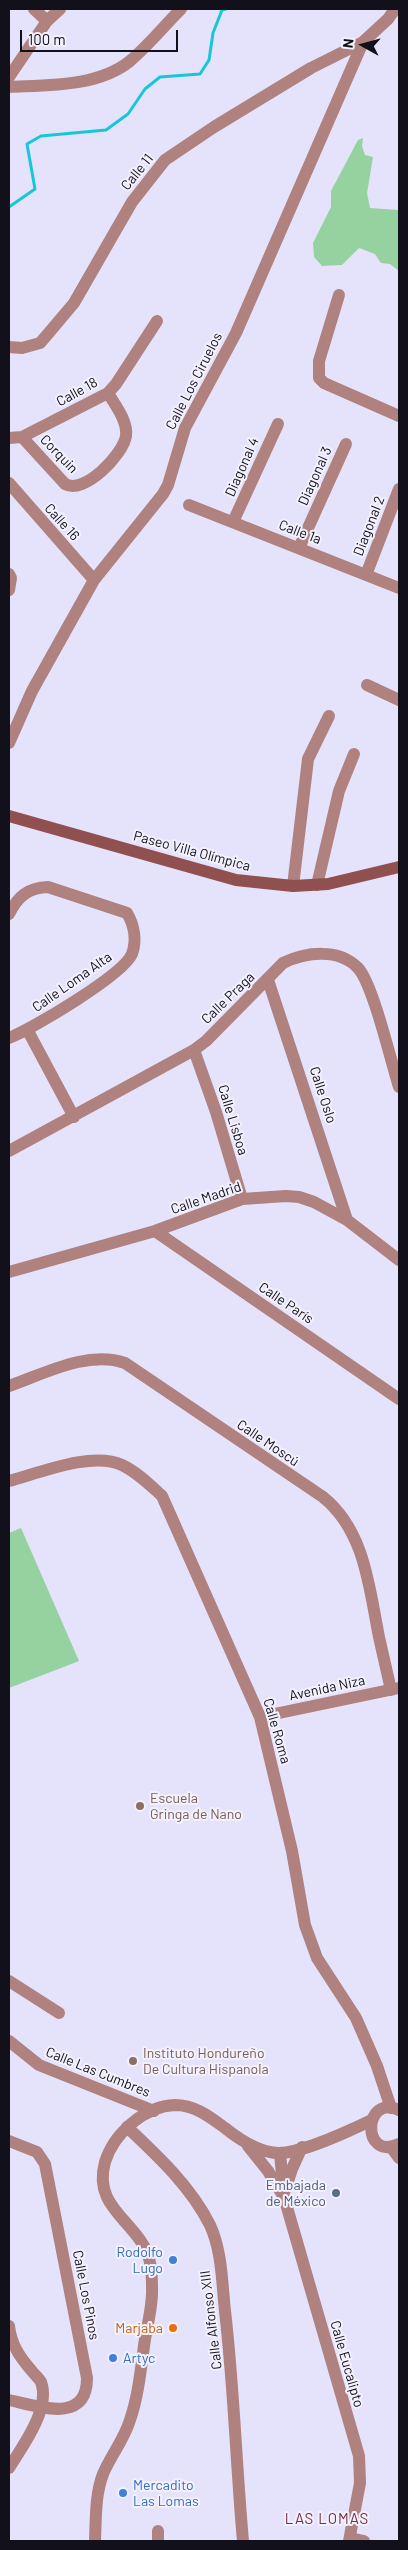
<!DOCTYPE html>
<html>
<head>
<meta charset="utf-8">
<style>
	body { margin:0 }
	#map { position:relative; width:408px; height:2550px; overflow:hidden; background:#e5e2fb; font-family:Barlow,sans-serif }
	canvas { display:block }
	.frame { position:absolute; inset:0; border:10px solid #12101a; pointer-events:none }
	.north { position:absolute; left:338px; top:20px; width:50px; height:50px; -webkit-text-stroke:4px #f3f1fe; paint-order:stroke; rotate:277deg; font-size:14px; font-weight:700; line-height:20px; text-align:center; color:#12101a }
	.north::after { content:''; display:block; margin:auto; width:18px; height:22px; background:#12101a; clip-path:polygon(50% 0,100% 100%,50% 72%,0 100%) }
	.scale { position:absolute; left:20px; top:30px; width:158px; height:22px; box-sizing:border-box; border:2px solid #12101a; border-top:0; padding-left:6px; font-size:15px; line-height:18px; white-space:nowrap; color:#12101a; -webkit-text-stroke:4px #f3f1fe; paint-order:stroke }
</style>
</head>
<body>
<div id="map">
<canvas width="408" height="2550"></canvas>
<div class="frame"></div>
<div class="north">N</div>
<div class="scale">100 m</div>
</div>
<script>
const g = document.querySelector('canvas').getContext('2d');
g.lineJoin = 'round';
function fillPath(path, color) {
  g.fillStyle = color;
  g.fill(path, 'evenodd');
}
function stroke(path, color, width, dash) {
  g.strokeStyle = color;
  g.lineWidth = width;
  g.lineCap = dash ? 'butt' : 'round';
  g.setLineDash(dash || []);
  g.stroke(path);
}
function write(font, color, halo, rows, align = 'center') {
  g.font = font + ' Barlow,sans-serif';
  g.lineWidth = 4;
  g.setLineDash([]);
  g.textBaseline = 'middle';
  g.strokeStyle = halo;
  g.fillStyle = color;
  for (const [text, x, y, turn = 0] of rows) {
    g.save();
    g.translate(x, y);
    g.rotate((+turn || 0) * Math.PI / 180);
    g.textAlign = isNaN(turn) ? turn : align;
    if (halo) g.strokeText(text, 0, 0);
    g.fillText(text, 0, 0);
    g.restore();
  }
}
const green = new Path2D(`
	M363 138 362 146 365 155 373 157 367 193 370 208 399 210V271L390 264 381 263 375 254 359 248 342 265 322 266 314 257 313 243 331 207V191L358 140Z
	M21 1528 79 1661 9 1688V1533Z`);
const stream = new Path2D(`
	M9 207 35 189 27 144 41 136 106 130 128 114 145 89 160 77 200 74 209 60 213 33 222 10 226 9`);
const minor = new Path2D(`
	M34 9 47 21
	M9 87C48 85 98 87 130 61 148 46 164 26 181 9
	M339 295 319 361V378L324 383 399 416
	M9 347 22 348 40 343 47 335 74 303 132 202 165 160 214 127 311 68 363 42 388 19 395 9
	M22 437 65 484C84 495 123 455 126 436 128 421 115 405 108 393
	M9 438 22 437 108 393 116 384 157 321
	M9 483 94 580
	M189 505 399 588
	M233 522 278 424
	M299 548 346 444
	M9 574 11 578 9 590
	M366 575 399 489
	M367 685 399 700
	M9 743 32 691 94 580 163 494 168 485 185 428 236 333 363 42
	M317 885 339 791 354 754
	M293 886 308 759 329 716
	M9 914C18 896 28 888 48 887L127 913C134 925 137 940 132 954 123 975 32 1029 9 1038
	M268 980 347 1220
	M28 1031 74 1117
	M194 1050 216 1112 242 1199
	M9 1151 194 1050 206 1041 283 963C306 952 339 948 358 968 373 984 391 1062 399 1087
	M155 1231 399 1399
	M9 1272 155 1231 242 1199 286 1196 299 1197 314 1202 347 1220 399 1260
	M9 1386C44 1374 87 1350 125 1363L323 1497C365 1531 369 1587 379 1637 383 1655 387 1672 391 1690
	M9 1481C39 1473 92 1451 122 1465 137 1472 150 1485 162 1496L260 1717 292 1851 305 1925 317 1958 356 2018 377 2066 391 2108
	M260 1717 399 1688
	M9 1981 59 2013
	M127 2127C158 2156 191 2187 210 2225 222 2251 222 2283 225 2311 234 2388 236 2464 243 2541
	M9 2141 37 2152 45 2164 87 2378C87 2425 37 2406 9 2400
	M280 2153 284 2197 359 2456 360 2483 349 2541
	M285 2190 292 2169 302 2147
	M9 2326C11 2344 19 2356 31 2370 34 2374 39 2378 41 2382 51 2409 22 2447 9 2468
	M158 2531V2541
	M350 2538 364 2541`);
const tertiary = new Path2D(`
	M9 77 47 21 60 9
	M9 2041 39 2065 154 2111
	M399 2110C363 2093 361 2162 399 2144
	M248 2146 268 2171 284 2197
	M391 2147 399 2158
	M95 2541C96 2519 95 2495 103 2474 111 2455 124 2440 130 2420 139 2394 141 2366 145 2339 148 2322 153 2304 152 2287 152 2272 151 2256 142 2243 125 2216 94 2202 105 2162 114 2133 145 2106 175 2105 195 2105 210 2117 225 2128 240 2140 260 2153 279 2153 303 2153 349 2131 372 2120`);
const secondary = new Path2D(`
	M9 816 236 880 293 886 328 884 399 867`);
const markers = [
	[140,1806,5,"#8d6e63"],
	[133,2061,5,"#8d6e63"],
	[336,2193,5,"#5c6f8a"],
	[173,2260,5,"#3f7fe0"],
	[173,2328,5,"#e8710a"],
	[113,2358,5,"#3f7fe0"],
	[123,2493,5,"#3f7fe0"]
];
const streetNames = [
	["Calle 11",137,172,-51],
	["Calle Los Ciruelos",194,381,-63],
	["Calle 18",77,392,-29],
	["Corquin",59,454,46],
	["Diagonal 4",242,467,-66],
	["Diagonal 3",315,476,-66],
	["Calle 16",62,522,48],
	["Diagonal 2",369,526,-69],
	["Calle 1a",300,532,21],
	["Paseo Villa Olímpica",192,851,15],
	["Calle Loma Alta",72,982,-35],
	["Calle Praga",228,998,-44],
	["Calle Oslo",323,1095,72],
	["Calle Lisboa",233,1120,73],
	["Calle Madrid",206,1198,-19],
	["Calle París",286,1303,34],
	["Calle Moscú",268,1443,34],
	["Avenida Niza",327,1688,-12],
	["Calle Roma",277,1731,74],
	["Calle Las Cumbres",98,2072,22],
	["Calle Los Pinos",86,2295,79],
	["Calle Alfonso XIII",211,2320,-97],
	["Calle Eucalipto",347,2364,74]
];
const educationNames = [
	["Escuela",150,1798],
	["Gringa de Nano",150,1814],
	["Instituto Hondureño",143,2053],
	["De Cultura Hispanola",143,2069]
];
const serviceNames = [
	["Embajada",326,2185],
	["de México",326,2201]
];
const shopNames = [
	["Rodolfo",163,2252,"right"],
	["Lugo",163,2268,"right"],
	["Artyc",123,2358],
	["Mercadito",133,2485],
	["Las Lomas",133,2501]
];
const foodNames = [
	["Marjaba",163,2328]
];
const neighbourhoodNames = [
	["LAS LOMAS",327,2519]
];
fillPath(green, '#95d29f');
stroke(stream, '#17c7d9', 3);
stroke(minor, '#af817f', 12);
stroke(tertiary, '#af817f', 12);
stroke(secondary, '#905050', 12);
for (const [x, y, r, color] of markers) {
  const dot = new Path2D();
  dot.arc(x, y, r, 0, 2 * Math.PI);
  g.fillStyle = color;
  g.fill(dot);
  stroke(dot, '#f3f1fe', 2);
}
write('14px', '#12101a', '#f3f1fe', streetNames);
write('14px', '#785e54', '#f3f1fe', educationNames, 'left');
write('14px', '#4e5e75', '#f3f1fe', serviceNames, 'right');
write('14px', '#366cbe', '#f3f1fe', shopNames, 'left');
write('14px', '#c56008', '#f3f1fe', foodNames, 'right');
g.letterSpacing = '1px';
write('15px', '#763044', '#f3f1fe', neighbourhoodNames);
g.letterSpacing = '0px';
</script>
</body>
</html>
